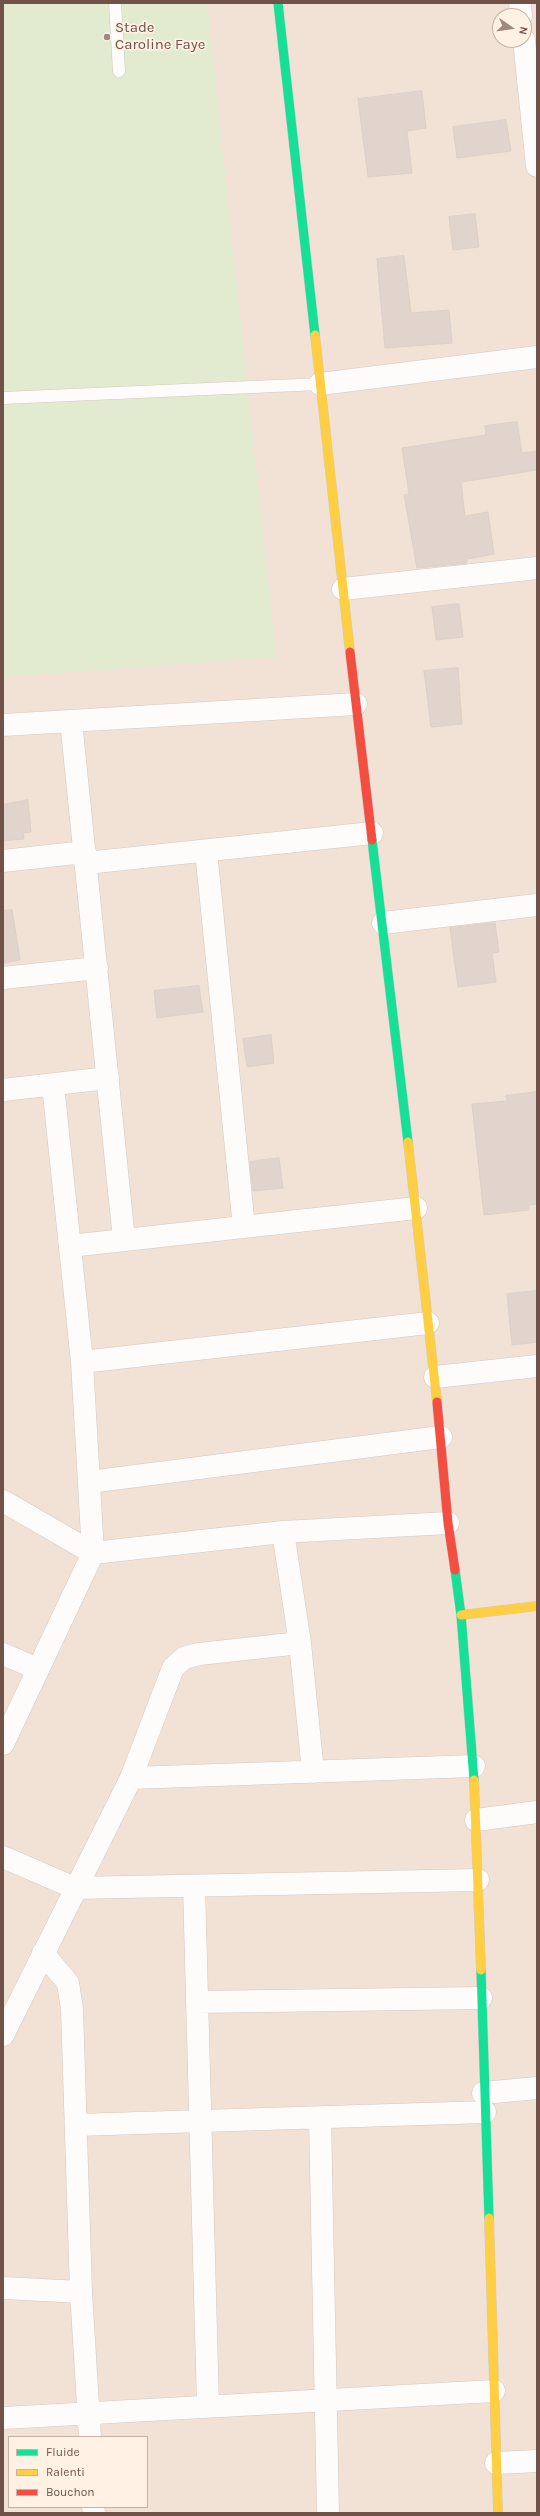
<!DOCTYPE html>
<html>
<head>
<meta charset="utf-8">
<style>
	body { margin:0 }
	#map { position:relative; width:540px; height:2516px; overflow:hidden; background:#f5ede5; font-family:Karla,sans-serif }
	canvas { display:block }
	.frame { position:absolute; inset:0; border:4px solid #715248; pointer-events:none }
	.legend { position:absolute; left:8px; top:2436px; width:140px; height:72px; box-sizing:border-box; background:#fff2e5; border:1px solid #c6b2a6; margin:0; padding:5px 7px; list-style:none; font-size:12px; color:#715248 }
	.legend li { display:flex; align-items:center; gap:8px; height:20px }
	.legend b { width:20px; border:1px solid #c6b2a6 }
	.north { position:absolute; left:492px; top:8px; width:40px; height:40px; box-sizing:border-box; background:#fff2e5; border:1px solid #c6b2a6; border-radius:50%; rotate:103deg; font-size:11px; font-weight:700; line-height:16px; text-align:center; color:#715248 }
	.north::after { content:''; display:block; margin:auto; width:14px; height:18px; background:#9f887f; clip-path:polygon(50% 0,100% 100%,50% 72%,0 100%) }
</style>
</head>
<body>
<div id="map">
<canvas width="540" height="2516"></canvas>
<div class="frame"></div>
<ul class="legend">
<li><b style="height:5px;background:#16e098"></b>Fluide</li>
<li><b style="height:5px;background:#ffcf43"></b>Ralenti</li>
<li><b style="height:5px;background:#f24e42"></b>Bouchon</li>
</ul>
<div class="north">N</div>
</div>
<script>
const g = document.querySelector('canvas').getContext('2d');
g.lineJoin = 'round';
function fillPath(path, color) {
  g.fillStyle = color;
  g.fill(path, 'evenodd');
}
function stroke(path, color, width, dash) {
  g.strokeStyle = color;
  g.lineWidth = width;
  g.lineCap = dash ? 'butt' : 'round';
  g.setLineDash(dash || []);
  g.stroke(path);
}
function write(font, color, halo, rows, align = 'center') {
  g.font = font + ' Karla,sans-serif';
  g.lineWidth = 3.5;
  g.setLineDash([]);
  g.textBaseline = 'middle';
  g.strokeStyle = halo;
  g.fillStyle = color;
  for (const [text, x, y, turn = 0] of rows) {
    g.save();
    g.translate(x, y);
    g.rotate((+turn || 0) * Math.PI / 180);
    g.textAlign = isNaN(turn) ? turn : align;
    if (halo) g.strokeText(text, 0, 0);
    g.fillText(text, 0, 0);
    g.restore();
  }
}
const residential = new Path2D(`
	M3 3H537V2513H3ZM500 16H524V40H500ZM9 2437H147V2507H9Z`);
const green = new Path2D(`
	M3 3H207L276 657 3 677Z`);
const building = new Path2D(`
	M422 91 426 128 407 131 412 173 368 177 358 99Z
	M506 120 511 151 457 158 453 127Z
	M475 214 479 247 453 250 449 217Z
	M404 256 411 313 449 310 452 343 385 348 377 259Z
	M517 422 522 453 537 451V470L461 482 465 516 488 512 494 554 467 559V563L417 568 404 495 409 494 402 448 486 435 485 426Z
	M459 604 463 637 436 640 432 607Z
	M458 668 462 724 431 727 424 671Z
	M28 800 31 832 23 833 24 839 3 841V805Z
	M12 910 20 960 3 963V911Z
	M495 923 499 952 492 953 496 982 458 987 450 928Z
	M199 986 203 1012 157 1018 154 991Z
	M271 1035 274 1063 247 1067 243 1039Z
	M537 1092V1204L529 1205V1210L484 1215 472 1104 507 1101 506 1096Z
	M279 1158 283 1188 253 1191 250 1162Z
	M537 1291V1342L512 1345 507 1294Z`);
const lane = new Path2D(`
	M115 3 119 71
	M3 398 320 384`);
const street = new Path2D(`
	M520 3 521 16
	M524 40 537 166
	M320 384 537 357
	M343 589 537 568
	M71 721 124 1240
	M3 725 356 704
	M206 851 244 1227
	M3 861 85 852
	M86 863 372 833
	M383 923 537 905
	M3 978 97 968
	M3 1090 108 1078
	M70 1246 416 1208
	M82 1362 428 1323
	M435 1377 537 1366
	M89 1482 441 1437
	M3 1501 93 1553 283 1532 448 1523
	M283 1532 300 1643 313 1772
	M3 1654 38 1669
	M3 1744 93 1553 82 1362 53 1085
	M131 1778 474 1766
	M476 1820 537 1812
	M3 1857 75 1888 478 1880
	M194 1886 208 2406
	M43 1953 68 1983 72 2009 81 2292 90 2437
	M197 2002 481 1998
	M3 2035 131 1778 173 1668 184 1658 199 1654 300 1643
	M483 2093 537 2088
	M320 2118 328 2513
	M77 2125 485 2112
	M3 2288 81 2292
	M3 2418 494 2391
	M496 2463 537 2461
	M93 2507 94 2513`);
const fast = new Path2D(`
	M278 3 315 335
	M372 840 408 1142
	M455 1570 461 1615 474 1780
	M481 1970 489 2218`);
const slow = new Path2D(`
	M315 335 350 652
	M408 1142 437 1402
	M461 1615 537 1606
	M474 1780 481 1970
	M489 2218 498 2513`);
const jam = new Path2D(`
	M350 652 372 840
	M437 1402 448 1523 455 1570`);
const markers = [
	[107,37,4,"#9f887f"]
];
const poiNames = [
	["Stade",115,28],
	["Caroline Faye",115,45]
];
fillPath(residential, '#f1e2d5');
fillPath(green, '#e2ead0');
fillPath(building, '#e1d4cd');
stroke(building, '#ded0c8', 1);
stroke(lane, '#d3c8c1', 13);
stroke(street, '#d3c8c1', 23);
stroke(fast, '#d5c9c2', 10);
stroke(slow, '#d5c9c2', 10);
stroke(jam, '#d5c9c2', 10);
stroke(lane, '#fefcfb', 12);
stroke(street, '#fefcfb', 22);
stroke(fast, '#16e098', 9);
stroke(slow, '#ffcf43', 9);
stroke(jam, '#f24e42', 9);
for (const [x, y, r, color] of markers) {
  const dot = new Path2D();
  dot.arc(x, y, r, 0, 2 * Math.PI);
  g.fillStyle = color;
  g.fill(dot);
  stroke(dot, '#fff2e5', 1.5);
}
write('15px', '#715248', '#fff2e5', poiNames, 'left');
</script>
</body>
</html>
